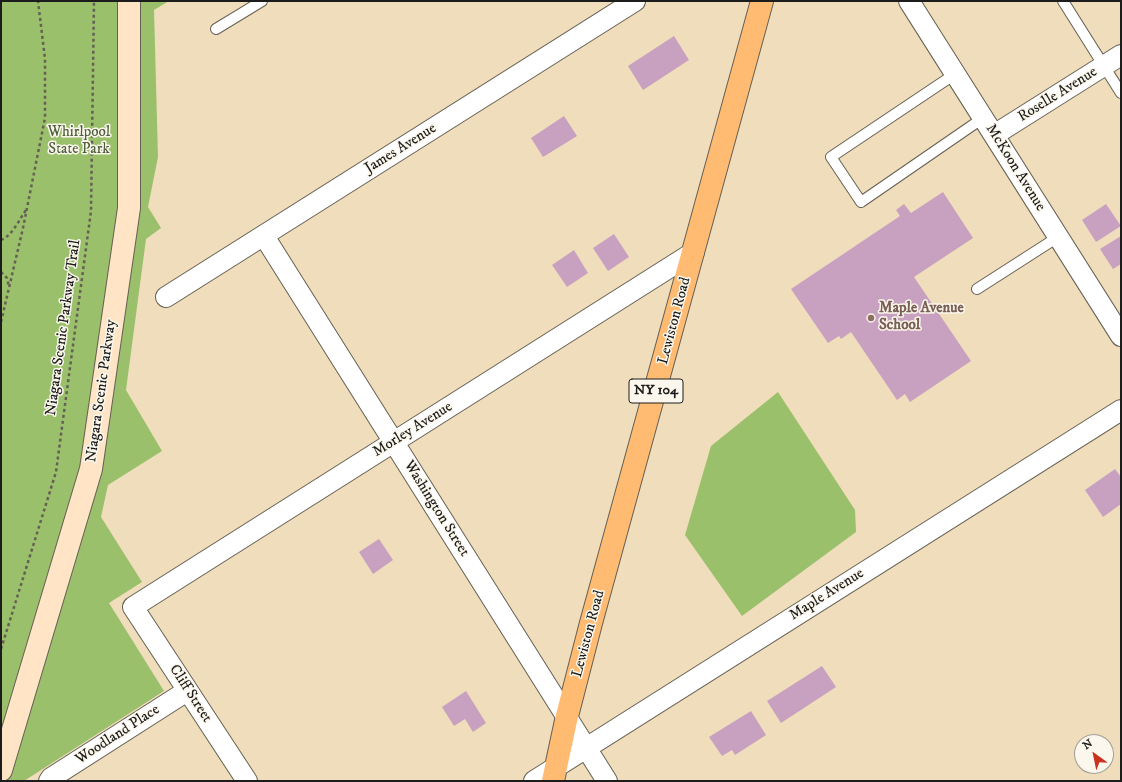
<!DOCTYPE html>
<html>
<head>
<meta charset="utf-8">
<style>
	body { margin:0 }
	#map { position:relative; width:1122px; height:782px; overflow:hidden; background:#f0ddbc; font-family:"IM FELL DW Pica",serif }
	canvas { display:block }
	.frame { position:absolute; inset:0; border:2px solid #1c1c1c; pointer-events:none }
	.north { position:absolute; left:1074px; top:734px; width:40px; height:40px; box-sizing:border-box; background:#fbf7ec; border:1px solid #a29f99; border-radius:50%; rotate:327deg; font-size:11px; font-weight:700; line-height:16px; text-align:center; color:#1c1c1c }
	.north::after { content:''; display:block; margin:auto; width:14px; height:18px; background:#c8321e; clip-path:polygon(50% 0,100% 100%,50% 72%,0 100%) }
</style>
</head>
<body>
<div id="map">
<canvas width="1122" height="782"></canvas>
<div class="frame"></div>
<div class="north">N</div>
</div>
<script>
const g = document.querySelector('canvas').getContext('2d');
g.lineJoin = 'round';
function fillPath(path, color) {
  g.fillStyle = color;
  g.fill(path, 'evenodd');
}
function stroke(path, color, width, dash) {
  g.strokeStyle = color;
  g.lineWidth = width;
  g.lineCap = dash ? 'butt' : 'round';
  g.setLineDash(dash || []);
  g.stroke(path);
}
function write(font, color, halo, rows, align = 'center') {
  g.font = font + ' "IM FELL DW Pica",serif';
  g.lineWidth = 3;
  g.setLineDash([]);
  g.textBaseline = 'middle';
  g.strokeStyle = halo;
  g.fillStyle = color;
  for (const [text, x, y, turn = 0] of rows) {
    g.save();
    g.translate(x, y);
    g.rotate((+turn || 0) * Math.PI / 180);
    g.textAlign = isNaN(turn) ? turn : align;
    if (halo) g.strokeText(text, 0, 0);
    g.fillText(text, 0, 0);
    g.restore();
  }
}
const green = new Path2D(`
	M1 1H169L154 10 158 157 148 207 161 228 146 239 126 390 162 451 108 485 101 517 142 582 109 603 164 691 24 781H1Z
	M778 392 855 510 856 532 742 616 685 535 711 446Z`);
const building = new Path2D(`
	M674 36 689 60 643 90 628 66Z
	M564 116 577 136 543 157 531 138Z
	M943 192 973 238 914 277 971 361 910 402 905 394 897 400 851 332 841 339 839 336 828 343 791 289 900 216 896 210 904 204 911 213Z
	M1106 204 1121 226 1096 242 1082 220Z
	M614 234 629 257 608 271 593 248Z
	M1121 236V264L1113 269 1100 249Z
	M574 250 588 273 567 287 552 265Z
	M1115 469 1121 477V504L1103 517 1085 490Z
	M379 539 393 560 373 574 359 552Z
	M822 666 836 687 781 723 767 701Z
	M466 691 486 723 473 732 465 719 454 726 442 707Z
	M751 711 766 735 735 755 732 750 722 756 709 737Z`);
const path = new Path2D(`
	M1 240C12 236 19 220 26 210
	M1 272 7 278 9 287
	M1 322 23 228 45 118V59L38 1
	M1 649 56 472 91 211 94 1`);
const lane = new Path2D(`
	M1063 1 1121 93
	M216 29 262 1
	M955 74 831 157 861 202 983 118
	M977 289 1058 237`);
const street = new Path2D(`
	M909 1 1121 336
	M994 135 1121 55
	M264 236 607 781
	M166 297 635 1
	M49 781 51 778 187 691
	M247 781 133 607 694 252
	M534 781 1121 410`);
const secondary = new Path2D(`
	M1 770 91 469 129 208V1`);
const primary = new Path2D(`
	M553 781 567 716 591 623 762 1`);
const markers = [
	[871,318,4,"#8d6e63"]
];
const shields = [
	[656,391,54]
];
const shieldNames = [
	["NY 104",656,391]
];
const streetNames = [
	["Roselle Avenue",1058,95,-32],
	["James Avenue",401,149,-32],
	["McKoon Avenue",1015,168,58],
	["Lewiston Road",675,321,-75],
	["Niagara Scenic Parkway Trail",64,328,-82],
	["Niagara Scenic Parkway",102,391,-82],
	["Morley Avenue",413,430,-32],
	["Washington Street",436,509,58],
	["Maple Avenue",827,595,-32],
	["Lewiston Road",589,634,-75],
	["Cliff Street",190,694,57],
	["Woodland Place",118,735,-33]
];
const parkNames = [
	["Whirlpool",79,133],
	["State Park",79,150]
];
const educationNames = [
	["Maple Avenue",879,309],
	["School",879,326]
];
fillPath(green, '#9ac06b');
fillPath(building, '#c7a1bf');
stroke(lane, '#666054', 12);
stroke(street, '#666054', 22);
stroke(secondary, '#666054', 24);
stroke(primary, '#666054', 24);
stroke(path, '#666054', 2.5, [3, 3]);
stroke(lane, '#fff', 10);
stroke(street, '#fff', 20);
stroke(secondary, '#ffe4c6', 22);
stroke(primary, '#ffbb71', 22);
for (const [x, y, r, color] of markers) {
  const dot = new Path2D();
  dot.arc(x, y, r, 0, 2 * Math.PI);
  g.fillStyle = color;
  g.fill(dot);
  stroke(dot, '#fbf7ec', 1.5);
}
for (const [x, y, w] of shields) {
  const box = new Path2D();
  box.roundRect(x - w / 2, y - 12, w, 24, 3);
  g.fillStyle = '#fbf7ec';
  g.fill(box);
  stroke(box, '#1c1c1c', 1);
}
write('bold 14px', '#1c1c1c', null, shieldNames);
write('15px', '#1c1c1c', '#fbf7ec', streetNames);
write('15px', '#4e5e3c', '#fbf7ec', parkNames);
write('bold 15px', '#785e54', '#fbf7ec', educationNames, 'left');
</script>
</body>
</html>
